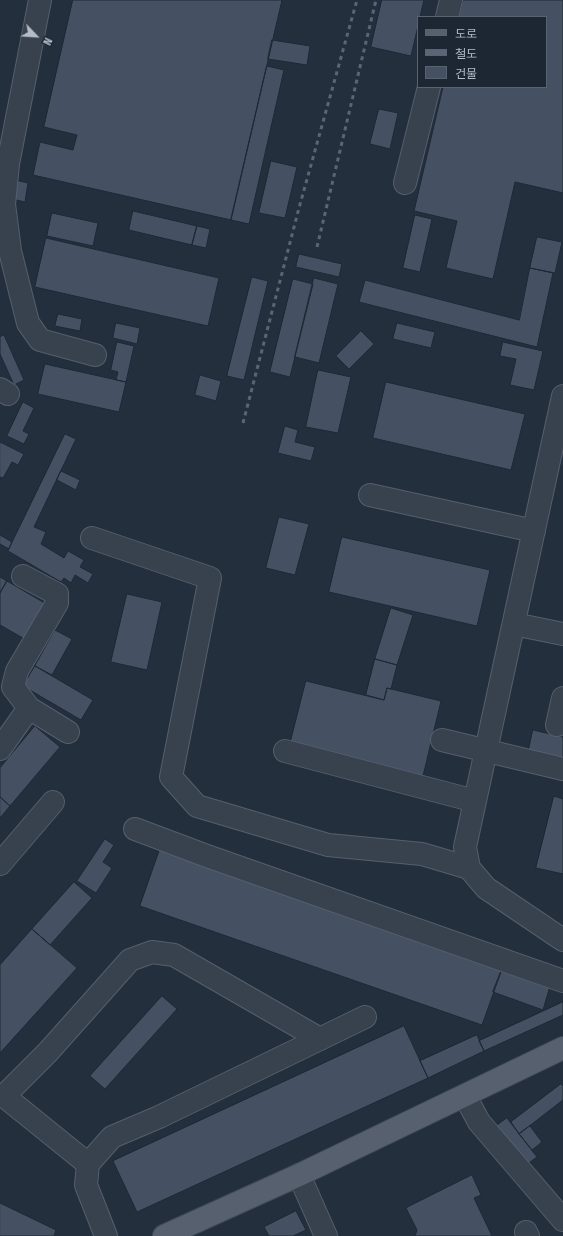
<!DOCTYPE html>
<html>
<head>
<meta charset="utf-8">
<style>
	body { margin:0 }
	#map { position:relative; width:563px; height:1236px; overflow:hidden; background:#242f3e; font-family:"Fira Sans Condensed","Noto Sans KR",sans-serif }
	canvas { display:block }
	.legend { position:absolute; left:417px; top:16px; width:130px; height:72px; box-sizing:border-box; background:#1d2633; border:1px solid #59626f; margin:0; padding:5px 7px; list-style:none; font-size:12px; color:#b4bcc9 }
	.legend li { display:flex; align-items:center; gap:8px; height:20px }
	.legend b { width:20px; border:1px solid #59626f }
	.north { position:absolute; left:16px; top:16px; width:40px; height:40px; -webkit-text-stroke:3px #1d2633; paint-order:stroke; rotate:115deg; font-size:11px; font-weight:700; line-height:16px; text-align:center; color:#b4bcc9 }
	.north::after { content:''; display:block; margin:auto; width:14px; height:18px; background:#b4bcc9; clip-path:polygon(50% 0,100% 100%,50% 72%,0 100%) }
</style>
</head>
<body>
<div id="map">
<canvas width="563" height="1236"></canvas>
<ul class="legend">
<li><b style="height:5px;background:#56606e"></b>도로</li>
<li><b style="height:5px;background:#5a6575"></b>철도</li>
<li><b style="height:11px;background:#455162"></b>건물</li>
</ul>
<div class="north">N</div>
</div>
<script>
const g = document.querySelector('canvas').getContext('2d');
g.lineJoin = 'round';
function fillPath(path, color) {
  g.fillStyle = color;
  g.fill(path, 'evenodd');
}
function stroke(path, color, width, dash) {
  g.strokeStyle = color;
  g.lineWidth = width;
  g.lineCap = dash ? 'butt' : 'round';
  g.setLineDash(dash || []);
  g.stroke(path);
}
const building = new Path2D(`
	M73 0H282L231 220 33 175 40 142 73 150 77 135 44 127Z
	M382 0H424L420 17H418V26L411 56 371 47Z
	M463 0H563V193L515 182 493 279 446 268 457 221 414 211 443 87H546V17H459Z
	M272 40 310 46 307 65 268 59Z
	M267 66 284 70 249 224 231 220Z
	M379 109 398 113 390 149 370 144Z
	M271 161 297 167 285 218 259 213Z
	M15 180 28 183 25 202 12 199Z
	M133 211 197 226 192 245 129 230Z
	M52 213 98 223 93 246 47 236Z
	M415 215 432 219 420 272 403 268Z
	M197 226 210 229 206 248 192 245Z
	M537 237 562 242 555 273 530 268Z
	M46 238 219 278 208 326 35 287Z
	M299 254 342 264 339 277 296 267Z
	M530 268 553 273 537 347 359 302 365 280 519 320Z
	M252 277 268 281 244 380 227 376Z
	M314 278 338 284 319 363 295 357Z
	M293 279 313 284 290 377 270 372Z
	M58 314 82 319 80 331 55 326Z
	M116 323 140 328 137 344 113 338Z
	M397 323 435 332 431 348 393 339Z
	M361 331 374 344 349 369 336 356Z
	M4 335 24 380 14 385 0 354V337Z
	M117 342 134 346 126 382 116 380 118 372 111 370Z
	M503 342 543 351 534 390 510 385 516 359 500 356Z
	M45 364 126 382 119 412 38 394Z
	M318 370 351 377 338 433 306 427Z
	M200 375 221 381 216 401 195 395Z
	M386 382 525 414 511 470 373 438Z
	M23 402 34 408 23 431 29 434 24 444 7 436Z
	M285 426 298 430 295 442 315 447 311 461 278 453Z
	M65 434 76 439 34 527 46 532 41 544 64 558 68 551 84 560 80 567 93 574 88 583 75 575 71 583 64 578 61 582 8 551Z
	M0 442 24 454 18 465 12 462 3 478 0 477Z
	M61 471 80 480 76 490 57 480Z
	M279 517 309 524 295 575 266 568Z
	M0 535 12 542 9 549 0 544Z
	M342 537 490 570 477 626 329 592Z
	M0 577 7 581 0 593Z
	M7 581 48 605 28 641 0 625V593Z
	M127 594 162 602 147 670 111 662Z
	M391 608 413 615 397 665 375 659Z
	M55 630 72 639 52 675 35 666Z
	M375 659 397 665 391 689 387 688 384 700 366 695Z
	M35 666 93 700 81 720 23 686Z
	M306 681 384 700 387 688 441 701 423 776 290 744Z
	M35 726 60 747 10 806 0 797V768Z
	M533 730 563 737V761L528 753Z
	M554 796 563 799V874L536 868Z
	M0 797 10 806 0 818Z
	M105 839 114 845 103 862 112 868 96 893 77 881Z
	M160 849 502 969 482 1025 140 906Z
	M74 882 92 898 50 945 32 929Z
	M32 929 77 968 0 1053V965Z
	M502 969 550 986 543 1010 493 992Z
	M162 996 177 1009 105 1089 90 1076Z
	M563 1002V1015L484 1051 479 1041Z
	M404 1026 428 1078 137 1212 113 1161Z
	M477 1035 484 1051 428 1078 420 1061Z
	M561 1084 563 1086V1100L519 1134 511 1122Z
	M507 1118 537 1157 526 1165 496 1126Z
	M530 1126 542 1142 532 1150 519 1134Z
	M472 1175 481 1195 474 1198 492 1236H415L417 1230 406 1208Z
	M0 1203 56 1230 54 1236H0Z
	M296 1211 306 1230 293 1236H269L264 1227Z`);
const minor = new Path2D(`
	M40 0 8 164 4 204 10 251 28 323 40 340 95 355
	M447 17 451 0
	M405 183 429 87
	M0 389 8 394
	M563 396 465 847 469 868 486 888 563 940
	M370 495 534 531
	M92 538 210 578 171 777 197 806 328 845 422 854 469 868
	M23 576 57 594V603L17 671 13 687 29 708 68 732
	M514 624 563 634
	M557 725 563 698
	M442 740 563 769
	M0 749 29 708
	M285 751 475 801
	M135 829 207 856 563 981
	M0 864 53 802
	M465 1096 479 1122 563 1220
	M88 1164 4 1096 48 1052 130 960 152 952 174 955 320 1039
	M299 1175 326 1236
	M526 1232 528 1236
	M106 1236 86 1185 88 1164 112 1137 159 1117 365 1017`);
const major = new Path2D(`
	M164 1236 299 1175 563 1048`);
const rail = new Path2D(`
	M317 247 376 0
	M243 423 299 208 357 0`);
fillPath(building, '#455162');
stroke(building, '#1f2835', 1);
stroke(minor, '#565f6c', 24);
stroke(major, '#414a57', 24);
stroke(minor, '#38414e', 22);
stroke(major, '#56606e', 22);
stroke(rail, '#5a6575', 3, [4, 4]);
</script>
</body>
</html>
